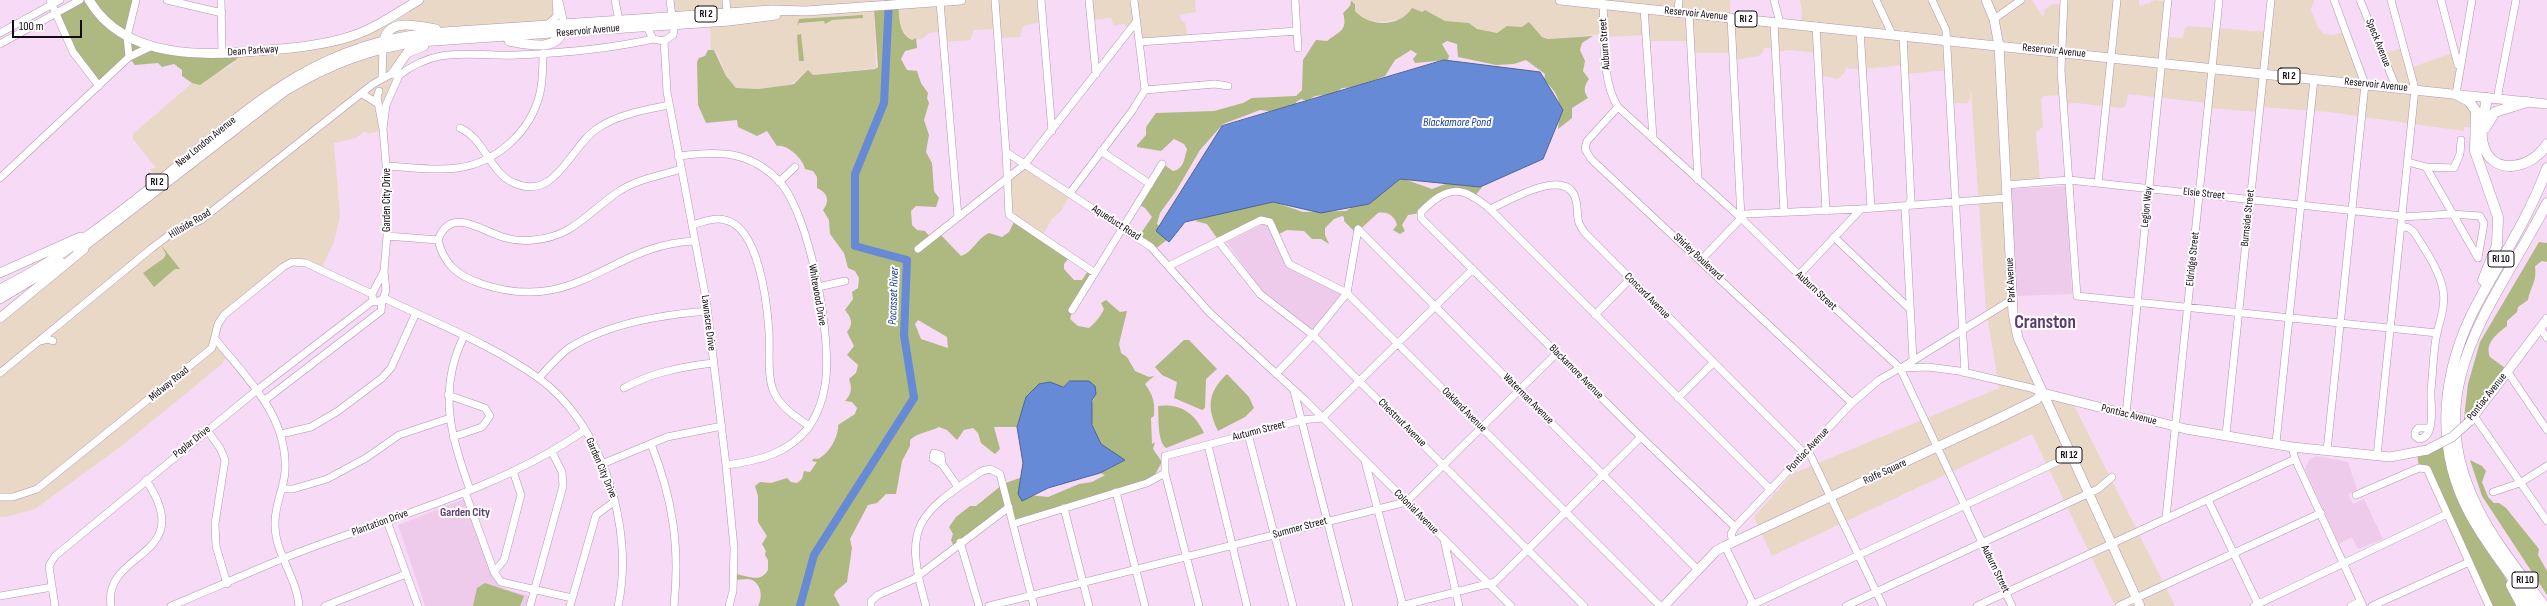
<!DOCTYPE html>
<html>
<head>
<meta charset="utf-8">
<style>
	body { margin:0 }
	#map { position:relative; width:2547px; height:606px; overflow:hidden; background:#f7daf5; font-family:"Sofia Sans Condensed",sans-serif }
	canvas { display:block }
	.scale { position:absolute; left:12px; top:20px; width:70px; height:18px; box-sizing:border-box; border:2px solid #140a13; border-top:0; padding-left:5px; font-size:12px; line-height:14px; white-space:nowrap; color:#140a13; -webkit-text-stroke:3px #fff; paint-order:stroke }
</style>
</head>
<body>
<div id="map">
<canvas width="2547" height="606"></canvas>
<div class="scale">100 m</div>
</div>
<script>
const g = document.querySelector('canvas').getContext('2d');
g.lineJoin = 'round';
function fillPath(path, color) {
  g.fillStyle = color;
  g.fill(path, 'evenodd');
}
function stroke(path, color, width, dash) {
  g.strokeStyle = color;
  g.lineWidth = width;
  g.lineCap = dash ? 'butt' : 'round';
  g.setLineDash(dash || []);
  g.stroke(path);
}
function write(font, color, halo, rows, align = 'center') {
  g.font = font + ' "Sofia Sans Condensed",sans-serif';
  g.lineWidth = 4;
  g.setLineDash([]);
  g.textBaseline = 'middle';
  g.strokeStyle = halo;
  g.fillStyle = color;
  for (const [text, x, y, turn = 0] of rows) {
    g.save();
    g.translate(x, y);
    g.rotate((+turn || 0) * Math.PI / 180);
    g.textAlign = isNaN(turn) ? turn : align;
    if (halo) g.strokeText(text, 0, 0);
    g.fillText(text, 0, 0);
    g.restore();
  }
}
const commercial = new Path2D(`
	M419 0H559L563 9 554 44 506 40 428 43 401 61 382 130 368 134 365 131 356 138 334 143 340 216 334 242 321 269 292 264 219 323 213 348H219L227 355 222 364 124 444 35 509 6 517H0V319L159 181 150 169 156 168 133 139V134L192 83H197L232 65 236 54 348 38Z
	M668 0H1041L1042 22 1023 26 1020 37 997 38 994 29 974 30 970 40 945 42 943 31 929 33 922 39 912 40 900 28V21L874 9 876 68 813 75 802 77 789 85 758 89 736 88 726 76 717 52 711 50 710 22 675 23Z
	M1089 0H1195L1196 12 1180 15 1181 20 1185 23 1188 38 1140 42 1137 25 1130 29 1123 24 1114 26 1111 18 1090 20Z
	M1350 0H1730V17L1801 24 1802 12 1800 0H2032L2043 17 2045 10 2052 4 2065 5 2064 0H2139V5L2143 6 2146 3 2148 4 2154 0 2168 2 2166 37 2183 38 2185 28 2189 26 2267 32 2270 0H2314L2311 10 2318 28 2324 34 2333 35 2345 31 2367 82 2398 85 2385 53 2404 48 2410 68 2455 52 2458 61 2455 87 2474 109 2472 127H2464V131L2329 112 2260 107 2259 112 2209 108 2208 103 2128 94 2126 106 2122 108 2076 103 2064 104 2060 95 2044 96 2041 99 2043 127 2036 132 2040 181 2006 184 2013 300 2025 361 2048 399 2072 401 2175 606H2115L2032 434 1772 556 1754 517 1792 474 1999 388 1986 309 1971 90 1970 99 1967 103H1951L1949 70 1905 74 1903 65 1862 69H1850L1846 67 1844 73 1838 79 1820 75 1818 53 1789 50 1778 52 1775 47 1764 48 1762 54 1758 56 1735 60 1733 53H1693L1690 41H1648L1647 35 1606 37 1605 34 1548 39 1522 27 1507 26 1498 33 1477 29 1469 23 1445 21 1425 10 1422 12 1415 9 1398 20 1372 22 1363 20 1355 11Z
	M1025 166 1070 195 1061 211 1051 220 1042 237 1008 216 1007 180Z`);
const built = new Path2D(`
	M2066 186 2072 294 2017 296 2010 189Z
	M1265 223 1269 227 1286 262 1344 294 1313 330 1262 292 1227 242Z
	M2316 456 2348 462 2357 490 2348 494 2353 504 2364 499 2383 539 2358 549 2352 537 2339 544 2305 469 2309 460Z
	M464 499 493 578 502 588 529 596 527 606H425L398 525Z`);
const green = new Path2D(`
	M80 0H136L128 36 151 45 236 54 237 59 200 85 192 83 182 76V70L174 64 162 67 158 63 135 65 129 58 100 85 78 59 57 15Z
	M1351 1 1355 4V11C1370 28 1400 27 1412 8L1422 12 1425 10 1445 21 1469 23 1477 29 1497 33 1507 26 1522 27 1529 22 1542 37 1548 39 1593 36 1582 43 1580 50 1585 61 1583 71 1589 79C1584 86 1583 91 1588 98L1572 108V118L1558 129C1561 105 1562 97 1544 80L1545 74 1526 60 1514 64 1496 65 1458 57 1457 44 1447 41 1442 44 1449 56 1448 60 1415 63 1413 59 1417 54 1411 50 1395 60 1385 76 1357 87 1342 88 1334 94 1315 96 1307 101 1301 99 1296 102 1295 107 1278 112 1260 110 1223 124 1200 150 1176 191 1160 213 1157 224 1166 233 1168 239 1154 250 1139 236 1152 217 1145 208 1138 204 1163 164 1173 171C1184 169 1184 159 1187 149L1184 144 1174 139 1161 151 1137 147V145L1146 135V127L1156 113 1214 111 1243 103 1252 98 1296 96 1302 90 1303 60 1316 40 1327 41C1340 31 1348 30 1343 13L1350 6Z
	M898 5C900 19 898 33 912 40L916 38 917 48 905 51 901 59 907 70 917 71 921 83 928 93 927 98 929 103 924 120 929 135 926 152 932 163 934 191 939 198 936 207 916 206 911 211 912 225 917 230 925 231 931 238 939 233 961 256C973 252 977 238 989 233L1002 237 1009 232 1014 222 1071 255 1064 264V269L1074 280H1082L1089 269 1094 273 1073 308 1070 319 1078 326 1089 328C1095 323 1101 316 1104 309L1101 303 1106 300 1120 312 1127 311 1119 344 1121 353 1127 357 1135 371 1149 377 1154 376 1145 384C1153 395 1155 402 1154 416L1151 418 1152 444 1155 442 1153 449 1162 462 1153 478 1014 523 1010 509 954 547 951 540 953 534 949 527 956 517 970 506H976L1003 484 1025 476 1028 495 1048 497 1079 484 1092 482 1105 475 1100 473 1125 460C1118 455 1107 451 1101 444 1091 432 1088 407 1096 394L1070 381 1063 387 1059 386 1018 422 1017 427H994L1000 449 995 454 981 443 978 433 973 428 964 430 957 440 947 430 939 427C929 432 919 432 910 440V446L902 461 896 494H886L877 503 868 505 850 539 852 548 847 582 836 591 834 595 840 606H758C764 596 760 579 747 579 743 579 738 580 734 580V574C747 575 760 584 768 570V560L765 555 766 551 762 544 767 536 758 522V496L755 486 760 482 771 483 787 478 791 482 797 483 802 479 804 471 810 472 817 462 812 461 813 459C816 458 818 460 821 457 830 452 839 435 838 425L855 414 857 408 852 402 845 401C852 394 852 387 849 379L856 373 858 365 847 355 854 346 847 332C854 324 851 317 845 310L853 299 852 292 858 288 859 278 855 271 848 268 844 253 830 234 829 220 823 210C830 201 828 193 817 188V177L813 171 805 169C804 160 787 143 777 146L767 131 757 136 738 127 737 120 706 123 698 105 697 62 699 58 705 56 708 50H714L726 76 736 88 758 89 789 85 794 84 808 70 813 75 875 69 878 67 874 9ZM918 320 947 337 948 348 921 339 915 324Z
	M863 15V18L832 20 825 24 824 21 799 23 797 26 799 19Z
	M801 34 804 61H799L797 35Z
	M1401 178 1432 189 1451 182 1481 183 1482 187 1475 196 1452 192 1420 213 1408 215 1402 225 1405 231 1400 234 1393 230 1397 225C1395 216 1387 211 1378 213L1356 233 1344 221V217L1342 216 1334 219 1325 228V235L1329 244 1321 239H1312L1304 231 1287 230 1277 235 1272 225 1261 220 1219 241 1207 224 1195 221 1204 217 1271 201 1303 212 1346 211Z
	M2539 242 2547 243V262L2542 261 2535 266C2537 282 2531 285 2528 300L2518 307 2517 312 2507 321V326C2498 333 2484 343 2490 357L2508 370 2465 426 2464 418 2468 384 2480 342Z
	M161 245 180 269H175L154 287 143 273 164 258 166 254Z
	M1184 340H1189L1217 369 1206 379 1205 408 1202 410 1174 398 1177 382 1162 375 1155 367Z
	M1227 374 1249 397 1254 408 1245 417 1218 431C1207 408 1207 393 1227 374Z
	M1158 406C1180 403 1195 413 1204 433L1166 448C1157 441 1159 418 1158 406Z
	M2442 443 2497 563 2521 606H2490L2429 475 2419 467 2417 454Z
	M2470 460 2482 466 2486 471 2482 482 2488 497 2494 503H2499L2506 508 2539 549 2538 555 2547 571V595L2482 496Z
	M485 583 524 596 520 606H473L477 588Z`);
const water = new Path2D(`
	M1444 60 1540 72 1563 110 1543 159 1480 187 1400 179 1369 204 1321 213 1273 202 1185 222 1169 242 1156 231 1222 126Z
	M1070 381H1089L1095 386 1096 394 1092 400V425L1101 444 1125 460 1100 473 1048 488 1022 501 1018 494 1023 463 1017 427 1026 397 1039 384 1050 382 1063 387Z`);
const river = new Path2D(`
	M800 606 814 555 914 398 904 335 907 260 855 246V174L884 103 889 0`);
const minor = new Path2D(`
	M50 0 73 52 99 86
	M167 0 222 13
	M221 0 222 54
	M615 0 619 21
	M670 0 672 17
	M726 0 727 13
	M995 0 1006 152 1151 247 1209 312 1305 400 1511 606
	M1041 0 1052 131
	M1089 0 1096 74
	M1295 0 1298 48
	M1774 0 1780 23
	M1876 0 1892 34
	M1932 0 1946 30 1965 373
	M2064 0 2061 70 2077 296 2437 333
	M2360 0 2396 87
	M2441 0 2458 65
	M559 1 564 24
	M940 2 958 217
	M1603 4C1605 34 1601 81 1618 107L1741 218 1799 275 1900 368 2012 606
	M1644 8 1653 138
	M1678 12 1679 0
	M1689 13 1698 180
	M1731 18 1741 218
	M1994 19 2021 0
	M1774 23 1784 212
	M547 25 557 16 556 0
	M1816 26 1826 211
	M647 27 653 39 664 41 673 35 675 24
	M1860 30 1871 208
	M0 33 60 0
	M1903 35 1911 200 1905 209 1913 360
	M664 41 667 92 706 299 726 465 734 548 733 591 729 606
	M1140 42 1297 31
	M0 44 80 0
	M129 57 127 37 136 0
	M398 76C440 44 469 57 517 55 563 53 609 49 653 39
	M382 78 383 49
	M1145 90 1215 84 1228 86
	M379 91 377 97 383 129 387 176V236L384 271 386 290 383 299 376 302 373 300 372 294 384 271
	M2456 94 2472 0
	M364 95 377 103
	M2497 99 2516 0
	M1618 107 1587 141 1585 149 1591 159 1852 403
	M460 128C485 139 489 172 514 183 556 202 570 146 598 128 619 114 645 110 669 105
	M1101 151 1150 184
	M1006 152 1009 215 1095 273
	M678 156C718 151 749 150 779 181 810 214 833 341 825 385 823 399 817 415 809 427 788 454 758 461 726 465
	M2408 162 2426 167 2454 168 2460 154 2461 140
	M387 166C410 167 434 171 457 168 497 163 531 131 540 93 543 80 543 66 543 53
	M2426 167 2478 258
	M0 178 129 57 152 46
	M779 182 795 167
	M2098 183 2117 0
	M2006 185 2069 180 2402 216
	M1070 193 1132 111 1145 90 1134 0
	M1490 209C1509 201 1564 167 1575 197 1581 213 1572 217 1586 234L1805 454
	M2402 217 2452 214 2480 216 2484 223 2478 258
	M692 225C703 222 714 217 725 220 759 227 767 303 769 332 770 351 767 373 773 390 779 406 796 417 809 426
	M2401 226 2409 228 2414 232C2425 250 2439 269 2443 290 2446 307 2439 322 2436 338 2433 355 2433 373 2431 390 2430 403 2437 437 2419 439L2415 436V432L2418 428H2430
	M1358 229 1698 570
	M387 236 438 240C444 265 458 276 482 284 578 316 610 244 695 241
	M1834 237 1910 309
	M438 240C451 204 484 233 506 238 513 240 525 241 533 240 573 237 588 212 618 192 637 179 660 176 681 169
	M1219 242 1260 294 1313 335 1584 606
	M918 249 1024 165 1136 22
	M1701 260 1745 214 1861 209 2007 198
	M1169 266 1261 220 1270 222 1289 264 1347 293 1660 606
	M1799 275 1861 209
	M818 287 845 281
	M384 298C435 323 491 344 537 377 603 423 635 530 618 606
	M1072 310 1162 164
	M1595 315 1630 279
	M2540 328 2547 338
	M464 336C437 391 451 436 470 490
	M216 340C248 379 288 417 285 471 284 489 274 506 275 525 275 553 297 578 299 606
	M40 341 48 339 53 341
	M1901 368 2013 299
	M2507 371 2547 430
	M0 373 152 248 173 232 201 220 373 84 393 73 398 78 386 105 383 129
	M1276 374 1313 335 1347 293 1358 229
	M539 378C548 368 558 356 569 348 609 323 661 315 707 311
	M624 388C653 372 681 367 713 363
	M1294 391 1349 606
	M448 395 485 408 490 416 482 427 453 437
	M1678 398 1713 363
	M265 400 381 311 382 301
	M2126 414 2168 0
	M2474 416 2547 521
	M207 430 220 448 225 460 215 524 216 546 227 584
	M281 434 311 427 338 411 382 378 391 368 415 315
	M1248 434 1293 606
	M2226 435 2271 0
	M2276 443 2314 79
	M651 444C673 499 680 547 674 606
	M1208 445 1247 606
	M2292 447 2295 459 2363 606
	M1808 450 1883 606
	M2327 451 2365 84 2334 0
	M2377 456 2415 89 2391 0
	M1365 461 1403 606
	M602 464 667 437 722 426
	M942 464 941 455 934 453 933 459 942 464 958 487
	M1165 473 1199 606
	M282 489H293L327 479 366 458 399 435 450 418
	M465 492 494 572 501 582 572 598
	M1116 492 1145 606
	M2493 492 2520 483 2547 466
	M2356 495 2419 468 2427 469 2489 606
	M0 497H13L37 489 212 348 218 324 224 315 283 267 292 262 306 263 372 294
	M2208 500 2259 606
	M1064 508 1089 606
	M2166 518 2219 0
	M387 521 418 606
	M1013 524 1147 483 1165 473V456L1302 420 1322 418 1473 269
	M1735 527 1641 437 1421 218V212C1448 185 1461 185 1490 209L1771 490
	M1444 540 1459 606
	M960 542 979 606
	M1733 543 1731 534 1735 527 1852 403 1879 380 1900 368 1928 367 1959 371 2031 388 2043 393
	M1725 546 1754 606
	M494 572 504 560 521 495 513 471
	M0 596 52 587
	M55 606 49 566 55 556 257 390 374 300
	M111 606C102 550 199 559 146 480
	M171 606C215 588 258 568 302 551 398 515 500 489 585 430
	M325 606 406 574
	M530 606 563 486 562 472 552 452
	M570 606 596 515 615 501
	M871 606V601L878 595 914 579 1009 507
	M926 606C903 526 916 515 982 471L990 469 1000 474 1034 606
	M989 606 1406 502 1557 353
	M1401 606 1495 582 1641 437
	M1750 606 2070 456
	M1846 606 2098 489 2112 477
	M1977 606 2295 459
	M2119 606 2321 513
	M2254 606 2447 514
	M2351 606 2361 601
	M2372 606 2469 562`);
const major = new Path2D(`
	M89 0C125 61 207 56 268 50 297 48 325 45 352 36 376 28 397 13 419 0
	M1560 0 2547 104
	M1986 0 1994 19 1999 46 2013 313 2018 338 2140 606
	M509 41C526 44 558 53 563 29
	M383 45C387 16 416 26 436 29
	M393 73 407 53 424 46
	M78 251 285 91C326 66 371 48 419 42L729 21 776 15
	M0 273 80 237
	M0 289C62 258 116 216 169 173 252 105 316 45 429 33L727 13 771 10 806 11 961 0
	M0 299 61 262
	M0 318 84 249
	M2470 421 2547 319
	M1664 606 1716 551 1725 546 1993 421 2036 400 2043 393 2186 429 2292 447 2390 457 2427 450`);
const highway = new Path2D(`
	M2456 94 2469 101 2476 111 2475 151 2498 217 2497 245 2483 280
	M2487 98C2485 112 2479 130 2483 144 2492 178 2533 168 2547 144
	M2485 128 2495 112 2527 102
	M2511 585 2522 606
	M2533 606C2512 576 2487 546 2470 514 2433 445 2442 369 2478 302 2502 258 2530 215 2547 168
	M2544 606C2522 575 2496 545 2479 511 2415 388 2493 307 2547 203`);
const majorBridge = new Path2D(`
	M2427 450 2452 437 2470 421`);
const shields = [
	[706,14,22],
	[1746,19,22],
	[2289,76,22],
	[157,182,22],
	[2501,259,26],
	[2069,455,26],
	[2525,580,26]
];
const shieldNames = [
	["RI 2",706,14],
	["RI 2",1746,19],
	["RI 2",2289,76],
	["RI 2",157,182],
	["RI 10",2501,259],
	["RI 12",2069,455],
	["RI 10",2525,580]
];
const streetNames = [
	["Reservoir Avenue",1696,14,6],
	["Reservoir Avenue",588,31,-5],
	["Speck Avenue",2378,43,68],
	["Auburn Street",1605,44,-94],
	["Dean Parkway",253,51,-4],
	["Reservoir Avenue",2054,51,6],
	["Reservoir Avenue",2376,85,6],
	["New London Avenue",206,142,-39],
	["Elsie Street",2204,194,6],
	["Garden City Drive",387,200,-90],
	["Legion Way",2147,207,-84],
	["Burnside Street",2248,218,-84],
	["Aqueduct Road",1116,223,33],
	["Hillside Road",190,224,-31],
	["Shirley Boulevard",1698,257,43],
	["Eldridge Street",2193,259,-84],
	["Park Avenue",2011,280,-93],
	["Auburn Street",1816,291,43],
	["Whitewood Drive",817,295,80],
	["Concord Avenue",1647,296,45],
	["Lawnacre Drive",708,323,83],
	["Blackamore Avenue",1576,372,45],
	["Midway Road",169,384,-39],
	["Pontiac Avenue",2487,397,-52],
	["Waterman Avenue",1528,399,45],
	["Oakland Avenue",1464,410,45],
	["Pontiac Avenue",2129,415,14],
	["Chestnut Avenue",1402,423,45],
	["Autumn Street",1259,431,-14],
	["Poplar Drive",192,442,-39],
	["Pontiac Avenue",1808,450,-47],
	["Garden City Drive",601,468,67],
	["Rolfe Square",1885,472,-25],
	["Colonial Avenue",1416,512,45],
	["Plantation Drive",380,523,-20],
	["Summer Street",1300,528,-15],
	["Auburn Street",1995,569,64]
];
const waterNames = [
	["Blackamore Pond",1457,123],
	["Pocasset River",894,296,-88]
];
const neighbourhoodNames = [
	["Garden City",465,513]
];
const townNames = [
	["Cranston",2045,323]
];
fillPath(commercial, '#e9d8c6');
fillPath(built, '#eecbeb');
fillPath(green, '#adb980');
fillPath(water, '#668ad5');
stroke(water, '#4d649b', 1);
stroke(river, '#668ad5', 8);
stroke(minor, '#b196af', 8);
stroke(major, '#b196af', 10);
stroke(highway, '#b196af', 11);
stroke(minor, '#fff', 7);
stroke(major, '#fff', 9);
stroke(highway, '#fff', 10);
stroke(majorBridge, '#b196af', 10, []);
stroke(majorBridge, '#fff', 9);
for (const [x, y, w] of shields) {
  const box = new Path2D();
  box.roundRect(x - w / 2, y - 8, w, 16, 3);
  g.fillStyle = '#fff';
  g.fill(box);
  stroke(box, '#140a13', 1);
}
write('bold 10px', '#140a13', null, shieldNames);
write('11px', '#140a13', '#fff', streetNames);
write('italic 12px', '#163a91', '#fff', waterNames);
write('bold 12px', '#5e3a72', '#fff', neighbourhoodNames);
write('bold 19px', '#5e3a72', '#fff', townNames);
</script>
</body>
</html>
